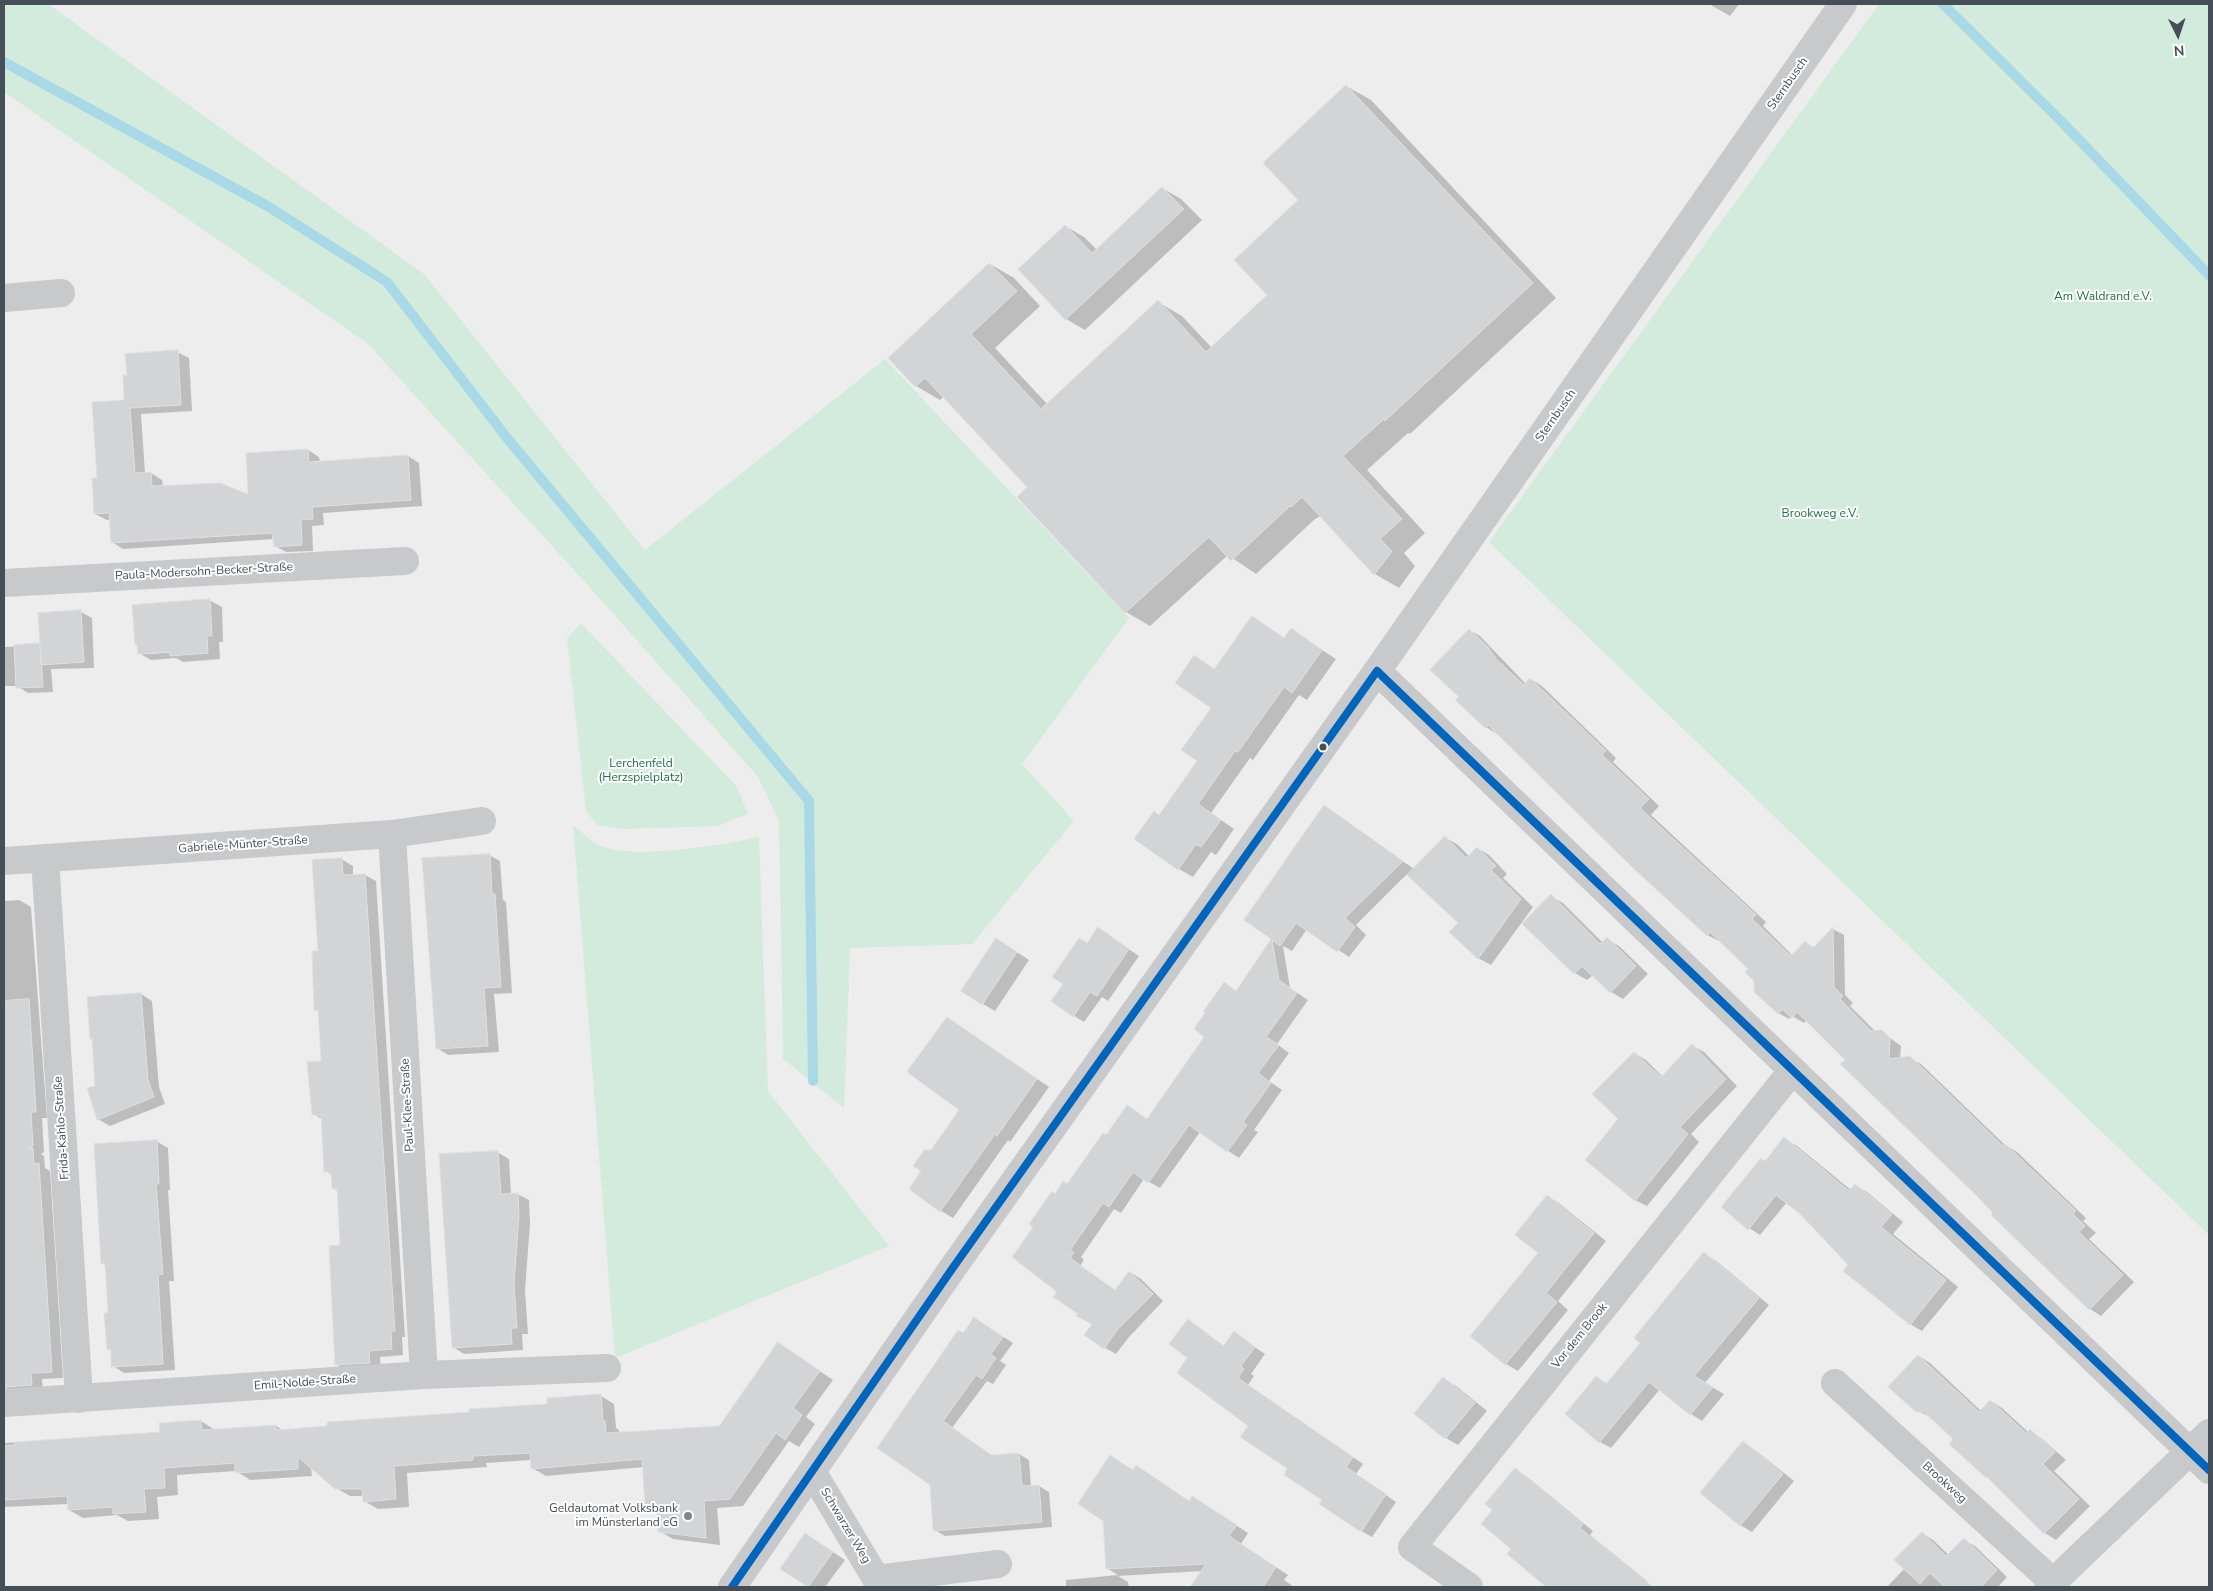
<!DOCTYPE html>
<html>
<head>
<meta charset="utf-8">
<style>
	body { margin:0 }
	#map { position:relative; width:2213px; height:1591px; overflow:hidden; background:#ededed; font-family:"Nunito Sans",sans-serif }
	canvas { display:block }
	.frame { position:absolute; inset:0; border:5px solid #464f57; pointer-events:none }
	.north { position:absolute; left:2153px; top:10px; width:50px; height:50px; -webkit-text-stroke:4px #fff; paint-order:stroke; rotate:176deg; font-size:14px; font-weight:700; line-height:20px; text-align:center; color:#464f57 }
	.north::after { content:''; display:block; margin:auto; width:18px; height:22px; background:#464f57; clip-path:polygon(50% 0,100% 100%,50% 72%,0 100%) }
</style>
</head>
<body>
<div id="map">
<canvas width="2213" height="1591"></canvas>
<div class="frame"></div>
<div class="north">N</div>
</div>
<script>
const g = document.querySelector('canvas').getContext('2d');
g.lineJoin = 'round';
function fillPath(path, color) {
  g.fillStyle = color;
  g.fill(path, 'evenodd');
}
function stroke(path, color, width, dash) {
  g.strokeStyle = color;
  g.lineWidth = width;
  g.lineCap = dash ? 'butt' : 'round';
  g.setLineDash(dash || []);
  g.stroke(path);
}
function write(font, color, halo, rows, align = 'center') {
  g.font = font + ' "Nunito Sans",sans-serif';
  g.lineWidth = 4;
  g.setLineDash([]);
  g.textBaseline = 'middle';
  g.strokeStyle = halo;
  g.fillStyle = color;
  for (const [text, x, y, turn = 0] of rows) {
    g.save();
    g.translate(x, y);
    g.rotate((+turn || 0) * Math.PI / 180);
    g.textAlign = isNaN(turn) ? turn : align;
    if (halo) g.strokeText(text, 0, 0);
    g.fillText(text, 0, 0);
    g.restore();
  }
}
const green = new Path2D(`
	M4 4H48L424 274 645 550 885 359 1129 618 1022 764 1074 821 972 944 850 948 844 1108 783 1059 779 821 758 777 594 592 367 343 4 92Z
	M1879 4H2209V1235L1489 542Z
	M581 623 737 787 748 814 718 826 623 829 597 825 586 811 567 638Z
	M573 825C581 831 591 842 601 846 637 860 720 845 759 837L768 1091 889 1246 615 1358Z`);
const shadow = new Path2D(`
	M1709 4H1739L1730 16Z
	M1346 86 1371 100 1556 298 1410 434 1408 433 1367 470 1425 533 1404 553 1415 566 1399 588 1375 574 1321 516 1315 519 1256 574 1228 555 1150 626 1126 612 1018 497 1029 487 944 396 940 400 916 386 990 264 1014 278 1040 306 995 348 1048 405 1158 302 1182 316 1212 348 1269 295 1300 200Z
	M1162 188 1181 199 1202 220 1085 330 1066 319 1019 269 1065 226 1084 237 1097 250Z
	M177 352 189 358 192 411 141 414 145 474 151 473 162 480 163 487 249 496 308 450 319 457 320 462 408 456 419 463 422 506 323 513 324 525 312 526 313 551 286 552 275 546 274 539 123 549 112 542 110 520H107L95 514 99 479 126 401 128 376Z
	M209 600 222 607 223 642H219L220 659 183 662 176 658 151 660 139 653ZM175 650 176 652 149 654V652Z
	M81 612 92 618 94 668 51 669 53 692 28 693 17 686H4V647L39 645Z
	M1252 617 1285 639 1291 630 1336 659 1307 700 1299 695 1253 760 1250 758 1211 813 1234 829 1216 855 1211 852 1193 877 1179 869 1160 816 1198 761 1213 708 1194 657 1215 670Z
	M1469 630 1480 636 1526 684 1531 679 1542 686 1616 758 1613 762 1659 806 1651 815 1766 922 1763 926 1793 956 1805 942 1815 948 1833 929 1844 935 1845 995 1853 1003 1850 1006 1876 1032H1882L1901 1046 1900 1059 1909 1058 1921 1064 2005 1145 2017 1152 2086 1218 2083 1221 2096 1233 2089 1239 2134 1282 2101 1316 2090 1309 1993 1215 1995 1214 1807 1020 1804 1023 1792 1016 1789 1019 1778 1013 1755 980 1750 969 1720 940 1719 941 1707 935 1498 733 1497 734 1486 727 1461 697Z
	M1335 814 1414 869 1445 837 1458 845 1469 856 1477 848 1489 855 1507 874 1503 878 1533 907 1491 965 1478 958 1459 923 1407 874 1356 925 1366 935 1349 957 1307 929 1292 951 1283 946 1290 988 1308 1000 1277 1044 1289 1053 1269 1081 1282 1090 1254 1130 1258 1132 1239 1158 1200 1132 1160 1188 1144 1179 1121 1213 1114 1209 1081 1257 1084 1260 1080 1266 1116 1291 1130 1272 1141 1279 1163 1301 1129 1337 1116 1354 1105 1348 1093 1324 1079 1314 1059 1291 1056 1195 1067 1185 1106 1136 1148 1119 1273 939Z
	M489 855 500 861 503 900 506 902 512 993 494 994 499 1052 448 1055 437 1048Z
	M341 859 353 866V875H365L376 881 405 1337H402L403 1355 380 1357 381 1369 348 1371 337 1365 342 1247 338 1191 333 1188V1175L326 1171 322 1119 314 1114 322 1062 320 1012 316 1010 320 952Z
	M1551 896 1563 903 1603 943 1607 939 1619 946 1648 974 1623 999 1611 992 1593 975 1587 980 1575 973Z
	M19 900 31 907 47 1118H42L44 1152 41 1154 44 1156 45 1168 50 1171 63 1378 42 1379 43 1391 16 1393 4 1387V901Z
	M1099 929 1139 956 1108 1001 1102 997 1084 1022 1074 1016 1065 984Z
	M1009 947 1029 960 995 1011 983 1004Z
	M141 994 152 1001 159 1087 165 1104 110 1126 98 1119Z
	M960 1026 1049 1087 1010 1142 1008 1140 953 1218 941 1211 923 1171 931 1151 961 1110Z
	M1693 1046 1704 1052 1737 1086 1691 1134 1699 1142 1647 1206 1635 1200 1620 1119 1634 1053 1646 1060 1663 1077Z
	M1785 1139 1797 1146 1851 1190 1855 1185 1867 1192 1903 1222 1893 1234 1958 1287 1922 1331 1910 1324 1849 1265 1801 1213 1787 1202 1760 1235 1749 1228 1766 1162Z
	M156 1141 168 1148 170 1190H168L174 1281H169L175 1370 124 1373 113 1366 112 1351 108 1349 109 1314 107 1266 102 1263Z
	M497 1152 509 1159 511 1194H517L529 1200 530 1223 525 1291 528 1334H522L523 1350 464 1354 453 1347Z
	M1548 1196 1560 1204 1606 1241 1558 1301 1568 1310 1518 1371 1506 1364 1471 1336 1540 1253Z
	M1704 1254 1715 1260 1769 1305 1705 1383 1724 1394 1702 1421 1691 1414 1660 1389 1611 1448 1600 1442 1597 1378 1608 1384 1642 1342Z
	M1188 1320 1224 1346 1234 1333 1265 1354 1251 1374 1254 1376 1248 1385 1363 1464 1356 1474 1396 1502 1372 1537 1361 1531 1324 1500 1289 1468 1189 1357Z
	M985 1325 1013 1343 1000 1361 1006 1365 993 1384 987 1381 952 1428 993 1456 1019 1454 1029 1460 1031 1487 1039 1486 1049 1492 1052 1527 945 1536 935 1530 931 1484 878 1448 963 1334Z
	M778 1343 833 1380 806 1417 815 1424 799 1447 789 1441 743 1506 717 1508 720 1545 673 1539 659 1531 658 1511 646 1504 644 1467 546 1476 532 1468 531 1460 486 1463 487 1467 407 1473 409 1507 378 1509 364 1501V1496H350L336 1488 311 1467 312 1476 250 1480 236 1471 177 1475 178 1495 157 1497 159 1519 128 1521 117 1515 83 1518 69 1510V1504L4 1507V1443L161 1433 201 1421 215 1430 276 1426 283 1430 470 1413 548 1405 601 1396 614 1404 616 1428 619 1430V1434L720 1427Z
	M1919 1356 1930 1363 1981 1411 1991 1401 2002 1408 2028 1432 2030 1431 2041 1438 2066 1460 2054 1471 2090 1506 2056 1540 2045 1533 1987 1477 1955 1439 1933 1418 1917 1411Z
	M1444 1379 1456 1386 1487 1411 1458 1445 1446 1438 1415 1413Z
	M1744 1443 1755 1450 1794 1481 1752 1532 1740 1525Z
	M1123 1464 1190 1502 1205 1505 1248 1533 1241 1544 1288 1575 1284 1580 1294 1587H1226L1202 1571 1118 1576 1128 1582 1129 1587H1066V1580L1118 1575 1108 1569Z
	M1515 1470 1526 1476 1593 1531 1590 1535 1647 1581 1643 1587H1548L1508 1554 1513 1549 1494 1510Z
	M1922 1533 1933 1540 1949 1555 1964 1540 1975 1546 2007 1577 1998 1587H1887L1905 1568Z
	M806 1534 845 1560 825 1587H810L782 1568Z`);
const stream = new Path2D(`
	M1943 4 2061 121 2209 275
	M4 62 269 207 387 282 507 438 809 801 813 1081`);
const building = new Path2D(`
	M1346 85 1533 283 1385 421 1384 419 1343 456 1402 519 1380 539 1392 551 1374 575 1302 497 1291 507 1290 506 1231 561 1209 537 1125 613 1017 497 1027 487 925 378 915 387 888 358 989 263 1017 291 971 334 1041 409 1158 300 1206 352 1267 295 1234 260 1298 200 1263 163Z
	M1162 187 1184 209 1065 320 1018 269 1065 225 1092 253Z
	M178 350 181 405 130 408 135 473 151 472 152 486 220 483 248 494 246 453 308 449 309 462 408 455 411 500 312 507 313 519 301 520 302 545 274 547 272 533 111 543 109 513 94 514 92 478H97L92 402 124 400 123 375H127L125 354Z
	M210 599 212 636H207L208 653 170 656 169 652 138 654 137 645H135L132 605Z
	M81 610 84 662 41 665 38 613Z
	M1252 616 1284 638 1291 628 1322 650 1292 693 1284 687 1238 752 1235 751 1198 804 1221 820 1201 847 1196 844 1178 870 1134 839 1154 811 1159 815 1197 761 1181 750 1211 708 1175 683 1194 655 1214 669Z
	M1469 629 1487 646 1496 659 1524 685 1530 678 1606 751 1602 755 1649 799 1640 808 1756 915 1752 919 1791 956 1805 941 1813 948 1833 927 1834 987 1843 996 1840 999 1871 1031 1882 1030 1890 1038 1889 1059 1910 1056 2003 1146 2005 1144 2076 1211 2073 1214 2085 1226 2079 1232 2123 1275 2089 1310 1991 1215 1993 1213 1976 1195 1840 1064 1845 1060 1797 1012 1792 1018 1782 1009 1778 1014 1754 992V981L1745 972 1748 969 1710 932 1707 936 1633 868 1488 725 1485 728 1455 700 1459 697 1430 670Z
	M40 643 43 687 16 688 14 645Z
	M1324 805 1403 861 1345 918 1355 927 1337 952 1296 923 1280 946 1272 940 1279 980 1297 993 1266 1037 1279 1045 1258 1073 1271 1083 1243 1122 1247 1125 1227 1152 1189 1125 1148 1183 1133 1172 1109 1207 1103 1203 1070 1250 1074 1252 1070 1258 1115 1290 1129 1271 1153 1294 1117 1330 1104 1349 1084 1335 1092 1324 1076 1316 1078 1314 1053 1297 1057 1292 1012 1257 1033 1227 1029 1224 1052 1191 1055 1194 1063 1181 1067 1184 1103 1133 1106 1135 1127 1105 1147 1119 1204 1037 1194 1029 1205 1013 1203 1012 1224 982 1236 991 1271 939 1244 920Z
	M1445 836 1466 858 1477 847 1496 866 1491 870 1521 899 1478 959 1449 932 1458 923 1407 875Z
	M490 854 492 894H495L501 987 484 988 488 1046 436 1049 422 858Z
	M342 858 343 875 365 874 395 1331H391L392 1349 369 1351 370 1363 335 1365 329 1246 340 1245 337 1188 332 1189 331 1171 324 1172 321 1115H312L307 1062 321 1061 318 1010H314L312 951H318L312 860Z
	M1551 894 1600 944 1607 937 1636 966 1610 993 1582 966 1574 974 1522 924Z
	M1098 927 1129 949 1097 996 1090 992 1073 1017 1051 1001 1063 984 1052 977 1079 938 1087 943Z
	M996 938 1017 952 982 1005 961 991Z
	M141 993 148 1080 154 1097 97 1120 87 1088 95 1086 92 1039H90L87 997Z
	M29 999 36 1112H31L33 1146 28 1148H33L34 1164 39 1163 52 1372 31 1373 32 1385 4 1387V1001Z
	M947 1017 1037 1079 997 1136 995 1134 940 1212 909 1189 921 1171 913 1166 924 1150H931L959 1110 907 1072Z
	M1692 1044 1726 1079 1680 1127 1688 1134 1635 1201 1585 1160 1618 1119 1592 1094 1634 1052 1661 1077Z
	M1784 1137 1849 1191 1855 1184 1892 1214 1881 1227 1946 1280 1910 1325 1843 1271 1848 1265 1800 1214 1776 1195 1748 1230 1721 1207 1761 1158 1765 1161Z
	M157 1140 159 1184H156L163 1274 158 1275 163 1364 111 1367V1349L107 1350 104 1313H108L105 1263 101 1264 94 1144Z
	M498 1151 501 1194 518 1193 519 1216 514 1283 517 1328H511L512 1344 452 1348 439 1154Z
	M1547 1195 1594 1233 1546 1293 1557 1302 1505 1365 1470 1336 1538 1253 1515 1235Z
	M1704 1252 1759 1298 1694 1376 1713 1387 1690 1415 1649 1382 1599 1443 1565 1414 1596 1376 1606 1384 1640 1343 1634 1338Z
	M974 1317 1003 1337 991 1354 996 1358 982 1379 976 1375 943 1421 991 1455 1019 1453 1022 1486 1039 1485 1042 1522 933 1531 930 1485 877 1448 958 1330 963 1333Z
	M1188 1319 1223 1346 1234 1331 1255 1347 1241 1366 1244 1369 1238 1378 1353 1457 1346 1467 1386 1494 1361 1532 1319 1504 1322 1500 1284 1475 1287 1468 1240 1437 1248 1426 1177 1373 1187 1358 1169 1344Z
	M778 1342 820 1371 793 1408 802 1415 785 1440 776 1433 730 1499 704 1501 706 1538 658 1532 656 1504 645 1505 642 1459 531 1469 530 1453 473 1456V1460L394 1466 396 1499 363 1502 362 1489H335L298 1457V1469L235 1473V1463L164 1468 165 1488 144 1489 146 1512 113 1514V1507L68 1510 67 1496 4 1500V1446L15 1445V1442L160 1432 159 1423 201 1420 202 1430 276 1425V1430L327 1426V1422L469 1412V1409L547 1404V1398L601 1394 603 1421H605L606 1433 719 1426Z
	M1918 1355 1979 1412 1990 1400 2026 1433 2030 1429 2055 1452 2043 1464 2079 1499 2044 1534 1987 1477 1986 1478 1949 1444 1953 1439 1924 1412H1916L1888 1387Z
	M1443 1377 1475 1403 1445 1439 1414 1414Z
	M1743 1441 1783 1474 1740 1526 1700 1493Z
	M1110 1455 1133 1471 1136 1465 1189 1501 1192 1496 1237 1525 1229 1536 1276 1567 1263 1587H1190L1206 1564 1106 1569 1103 1521 1078 1504Z
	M1515 1468 1583 1524 1580 1528 1653 1587H1546L1507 1554 1511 1549 1481 1524 1492 1510 1485 1504Z
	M1922 1532 1946 1556 1964 1538 1997 1570 1981 1587H1945L1930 1573 1920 1584 1894 1560Z
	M805 1533 833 1552 808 1587 780 1569Z`);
const street = new Path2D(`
	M4 298 61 293
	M4 583 405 561
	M1377 671 2209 1470
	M392 834 424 1375
	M45 858 79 1399
	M4 861 392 834 482 821
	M1835 1383 2053 1582
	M4 1403 424 1375 607 1368
	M813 1473 881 1587
	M876 1579 998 1564
	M732 1587 952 1269 1377 671 1843 4
	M1469 1587 1412 1547 1792 1071
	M2048 1587 2209 1433`);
const bus1 = new Path2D(`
	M1377 671 2209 1470
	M732 1587 952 1269 1377 671`);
const markers = [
	[1323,747,4.5,"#464f57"],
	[688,1516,5,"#80868c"]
];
const streetNames = [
	["Sternbusch",1788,84,-55],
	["Sternbusch",1556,416,-55],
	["Paula-Modersohn-Becker-Straße",204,572,-3],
	["Gabriele-Münter-Straße",243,845,-4],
	["Paul-Klee-Straße",408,1105,-93],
	["Frida-Kahlo-Straße",62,1128,-94],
	["Vor dem Brook",1580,1336,-51],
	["Emil-Nolde-Straße",305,1383,-4],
	["Brookweg",1944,1483,42],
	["Schwarzer Weg",845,1526,59]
];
const parkNames = [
	["Am Waldrand e.V.",2103,297],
	["Brookweg e.V.",1820,514],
	["Lerchenfeld",641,764],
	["(Herzspielplatz)",641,778]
];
const poiNames = [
	["Geldautomat Volksbank",678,1509],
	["im Münsterland eG",678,1523]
];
fillPath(green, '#d2ebdc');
fillPath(shadow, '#0003');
stroke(stream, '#a9d9e7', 10);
fillPath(building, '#d3d4d6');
stroke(building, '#dedfe0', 1);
stroke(street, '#c7c9cb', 28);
stroke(bus1, '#0065bd', 8);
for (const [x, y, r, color] of markers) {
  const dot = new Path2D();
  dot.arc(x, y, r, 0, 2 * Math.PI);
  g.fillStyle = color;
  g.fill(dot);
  stroke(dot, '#fff', 2);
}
write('12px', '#464f57', '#fff', streetNames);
write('12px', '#1d7249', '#fff', parkNames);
write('12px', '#464f57', '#fff', poiNames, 'right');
</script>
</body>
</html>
